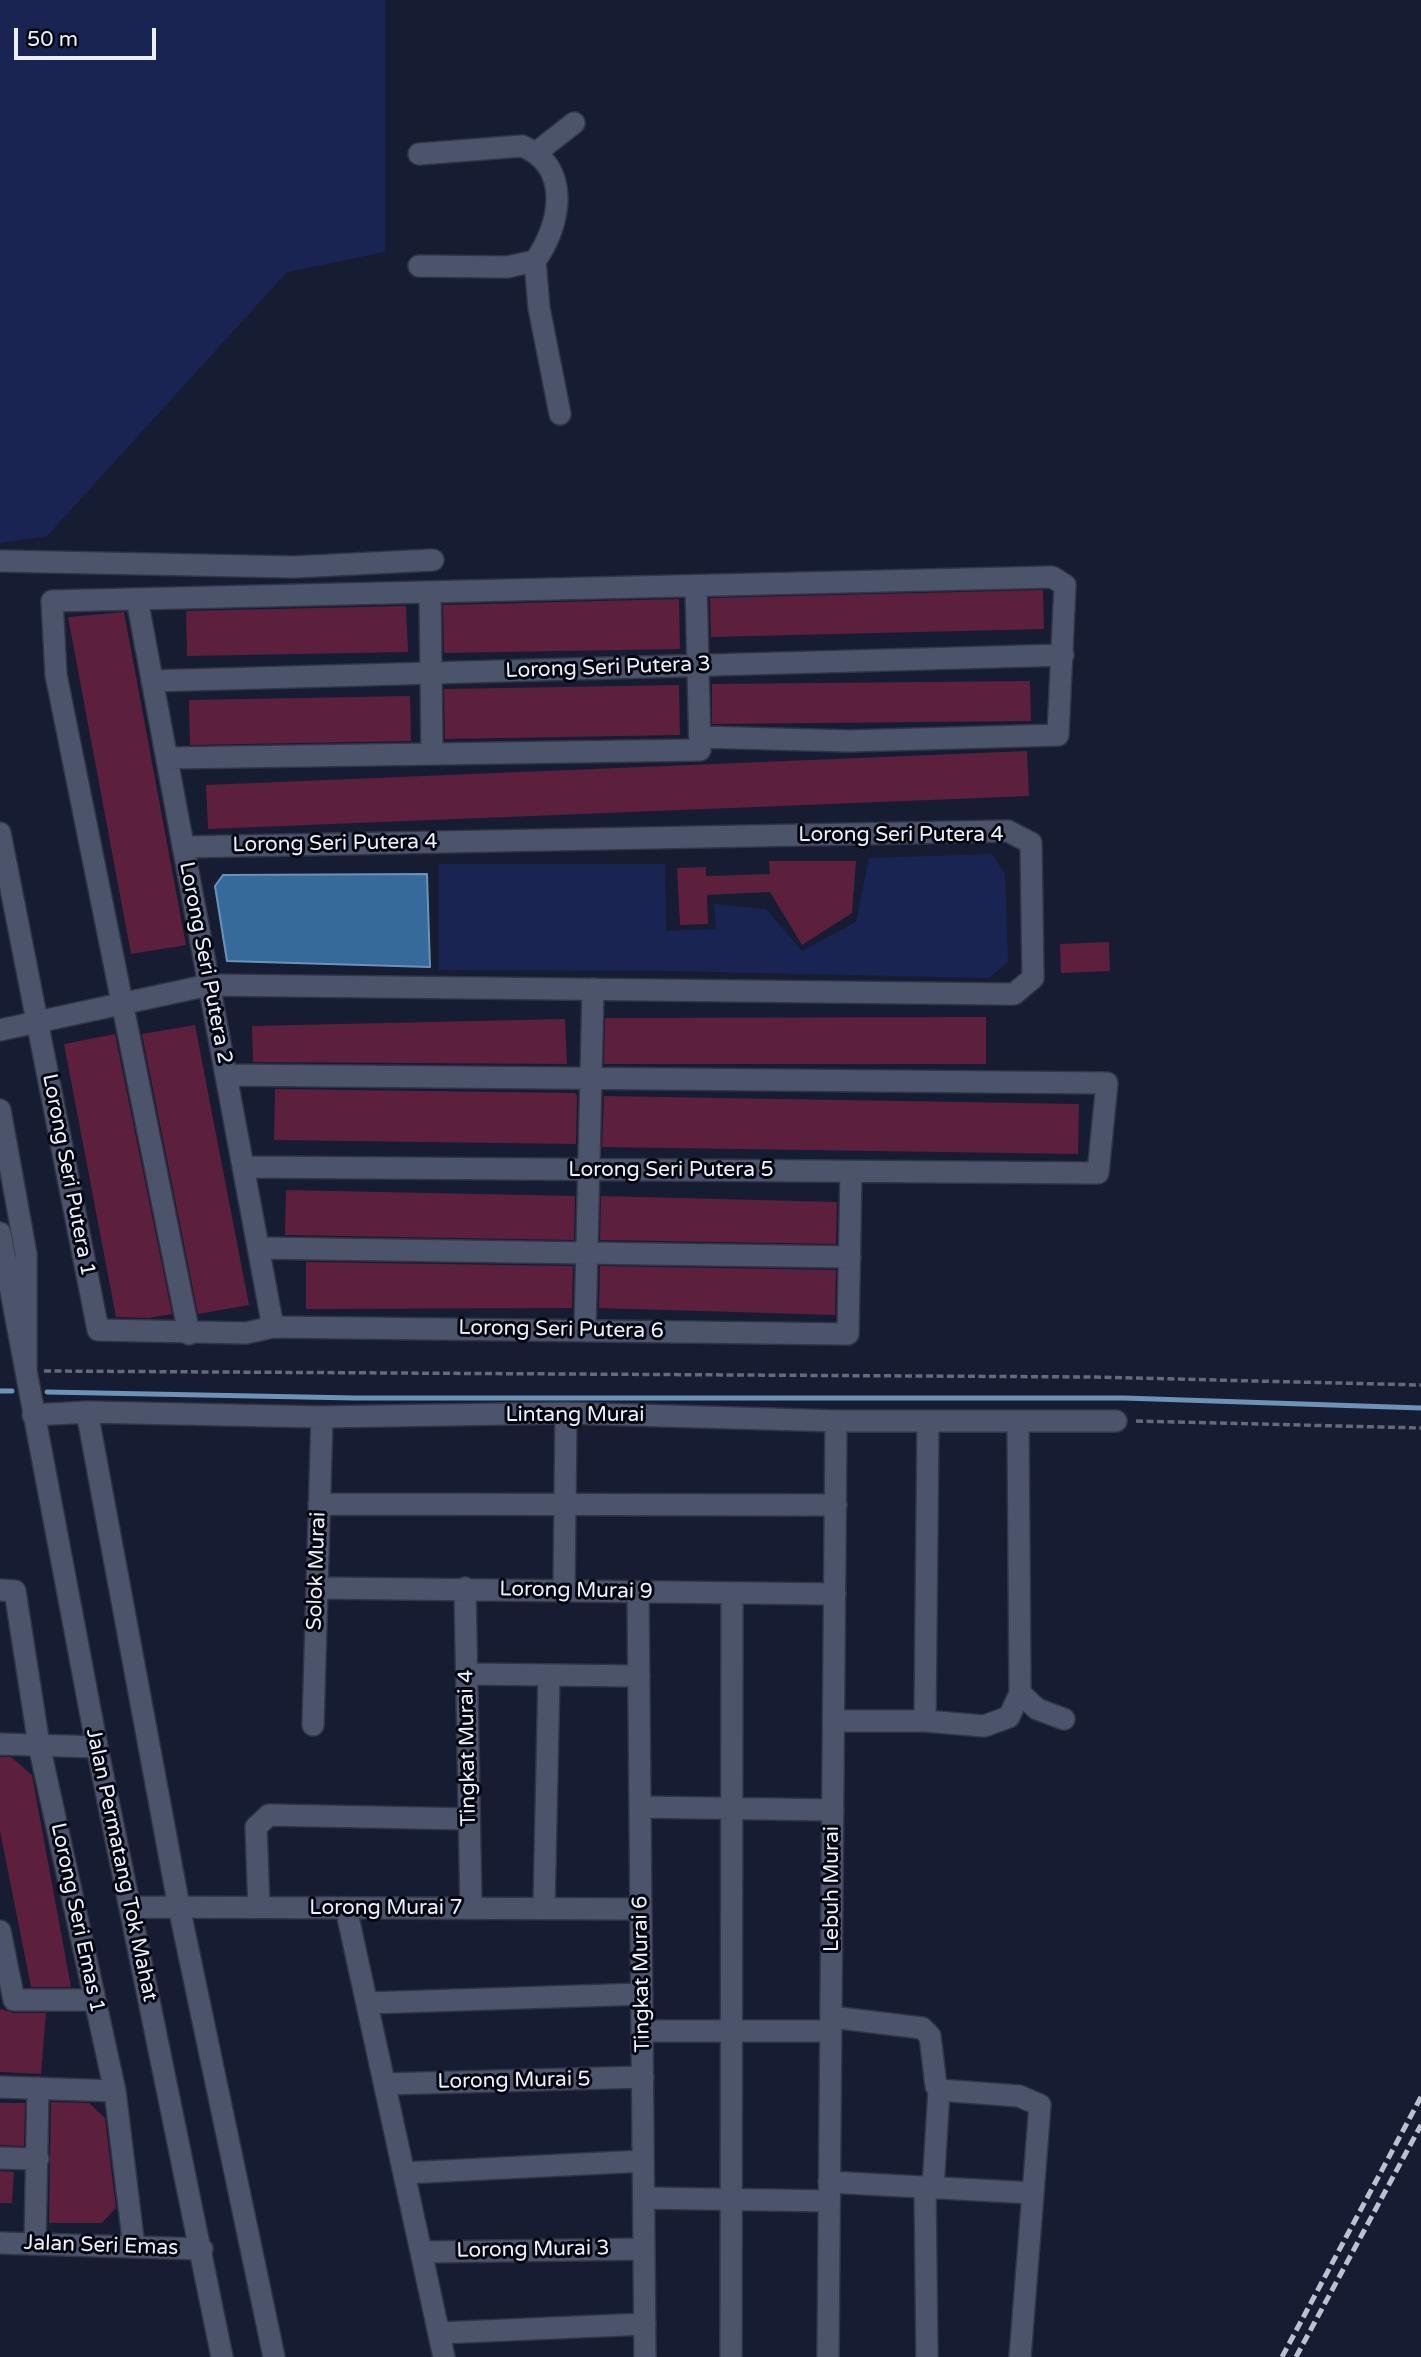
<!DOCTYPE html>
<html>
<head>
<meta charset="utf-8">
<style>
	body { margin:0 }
	#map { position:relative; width:1421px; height:2357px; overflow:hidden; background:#161c31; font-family:"Varela Round",sans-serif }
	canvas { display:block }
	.scale { position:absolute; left:14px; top:28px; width:142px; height:32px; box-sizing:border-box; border:4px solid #ecf0fc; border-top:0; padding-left:9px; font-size:21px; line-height:24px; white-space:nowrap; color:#ecf0fc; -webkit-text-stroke:5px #050710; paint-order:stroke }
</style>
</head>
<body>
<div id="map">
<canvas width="1421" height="2357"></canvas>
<div class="scale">50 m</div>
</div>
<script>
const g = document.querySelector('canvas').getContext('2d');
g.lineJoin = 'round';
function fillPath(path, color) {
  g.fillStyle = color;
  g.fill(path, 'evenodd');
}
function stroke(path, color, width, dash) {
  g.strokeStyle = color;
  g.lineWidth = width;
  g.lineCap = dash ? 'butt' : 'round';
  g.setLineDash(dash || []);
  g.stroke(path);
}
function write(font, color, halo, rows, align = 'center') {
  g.font = font + ' "Varela Round",sans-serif';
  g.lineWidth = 6;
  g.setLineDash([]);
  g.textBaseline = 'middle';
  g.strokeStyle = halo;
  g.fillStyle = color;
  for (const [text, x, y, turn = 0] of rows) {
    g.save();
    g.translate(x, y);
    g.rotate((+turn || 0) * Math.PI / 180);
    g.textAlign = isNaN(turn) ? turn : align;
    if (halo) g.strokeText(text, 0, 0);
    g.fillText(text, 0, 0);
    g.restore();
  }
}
const green = new Path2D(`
	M0 0H385V252L287 272 47 536 0 543Z
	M992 854 1005 874 1008 962 989 978 666 971 439 970V864H665L666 931 716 929 714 904 766 909 802 951 856 922 869 858Z`);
const water = new Path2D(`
	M427 874 430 967 227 961 215 886 223 875Z`);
const stream = new Path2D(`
	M0 1391H12
	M47 1392 355 1398H1124L1421 1408`);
const building = new Path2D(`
	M1043 590 1044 629 711 637 710 598Z
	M679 599 680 649 444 653 443 605Z
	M406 606 408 652 187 656 186 611Z
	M124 612 186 945 131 954 68 617Z
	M1030 681 1031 721 712 724V684Z
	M679 685 680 735 445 739 444 689Z
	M410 696 411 741 190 745 189 700Z
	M1027 751 1029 796 208 829 206 785Z
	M769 861H856L852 913 802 945 770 892 707 895 708 924 680 925 677 868 706 867V876L770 874Z
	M1109 942 1110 971 1061 973 1060 944Z
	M986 1017V1064H604L605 1018Z
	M565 1019 567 1064 253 1062 252 1026Z
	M195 1025 249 1305 198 1314 142 1034Z
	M115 1034 172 1314 149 1318 116 1317 64 1044Z
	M275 1089 575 1093 577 1096 576 1144 274 1140Z
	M604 1096 1079 1104 1078 1154 602 1147Z
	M286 1190 575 1196 574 1240 285 1235Z
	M601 1196 837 1202 836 1244 600 1240Z
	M306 1262 573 1266 572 1308 306 1309Z
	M600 1266 836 1270 835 1315 599 1308Z
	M0 1757H11L32 1775 71 1987H31L0 1831Z
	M0 2009 14 2013H46L41 2074 0 2072Z
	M51 2102 89 2103 105 2118 116 2208 102 2223H49Z
	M0 2103H25L24 2146 0 2145Z
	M0 2171 14 2172 12 2203H0Z`);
const path = new Path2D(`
	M44 1371 1091 1377 1421 1385
	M1136 1421 1421 1428`);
const minor = new Path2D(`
	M537 152 574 123
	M535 261 539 308 560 414
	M419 266 507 267 535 261C561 225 572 166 522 146L419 154
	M0 561 294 567 433 560
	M430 592 432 754
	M137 599 273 1327
	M152 681 1063 655
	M167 758 700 750 696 586
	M0 833 98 1330 246 1333 273 1327 848 1334 851 1172
	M0 1030 209 985 1005 994H1014L1033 978 1031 843 1008 831 183 847
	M226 1075 1107 1083 1098 1173 243 1167
	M0 1110 26 1254V1371L0 1233
	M258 1248 850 1257
	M585 1330 593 989
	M189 1334 56 675 52 601 1052 577 1065 585 1058 735 849 741 700 737
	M26 1371 97 1747 222 2357
	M87 1412 179 1907 274 2357
	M33 1415 87 1412 322 1417 566 1413 836 1421H1116
	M1018 1422 1020 1693 1037 1709 1064 1719
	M319 1504 836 1505
	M317 1588 835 1594
	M465 1588 471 1908
	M0 1590 15 1591 39 1745 115 2091 134 2247
	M564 1590 566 1413
	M638 1592 645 2357
	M467 1674 639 1676
	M834 1721H925L984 1726 1009 1717 1020 1693
	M925 1721 928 1421
	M313 1725 322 1417
	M0 1744 97 1747
	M640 1807 833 1810
	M131 1907 641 1909
	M259 1907 256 1827 269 1815 469 1819
	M346 1908 444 2357
	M544 1908 549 1675
	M0 1931 14 2000H94
	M367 2003 642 1994
	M831 2017 922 2028 930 2036 936 2086 939 2090 1019 2096 1040 2105 1020 2357
	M642 2031H830
	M385 2084 643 2077
	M0 2087 115 2091
	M0 2158 38 2159
	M404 2173 643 2161
	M829 2182 1033 2193
	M925 2187 927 2357
	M933 2188 939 2090
	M644 2198 829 2201
	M0 2243 202 2249
	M35 2244 38 2088
	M422 2252 644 2249
	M439 2333 645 2324
	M731 2357 732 1593
	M828 2357 836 1421`);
const rail = new Path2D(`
	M1282 2357 1421 2097
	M1296 2357 1421 2125`);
const streetNames = [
	["Lorong Seri Putera 3",608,668,-2],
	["Lorong Seri Putera 4",901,835],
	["Lorong Seri Putera 4",335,844,-1],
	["Lorong Seri Putera 2",205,963,79],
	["Lorong Seri Putera 5",671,1170],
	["Lorong Seri Putera 1",68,1175,79],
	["Lorong Seri Putera 6",561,1330,1],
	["Lintang Murai",575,1415],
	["Solok Murai",317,1571,-88],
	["Lorong Murai 9",576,1591,1],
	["Tingkat Murai 4",468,1748,-91],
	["Jalan Permatang Tok Mahat",121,1865,78],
	["Lebuh Murai",832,1889,-90],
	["Lorong Murai 7",386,1908],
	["Lorong Seri Emas 1",77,1918,78],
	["Tingkat Murai 6",642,1974,-91],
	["Lorong Murai 5",514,2081,-1],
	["Jalan Seri Emas",101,2246,2],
	["Lorong Murai 3",533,2250,-1]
];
fillPath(green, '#1a2453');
fillPath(water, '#356a9a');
stroke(water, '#6c92b7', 2);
stroke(stream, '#6c92b7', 5);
fillPath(building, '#5c1f3c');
stroke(minor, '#323546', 24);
stroke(path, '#64697b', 3.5, [7, 3.5]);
stroke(minor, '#4c546c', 21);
stroke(rail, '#bcc1cf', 5, [10, 5]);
write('21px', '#ecf0fc', '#050710', streetNames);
</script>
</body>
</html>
